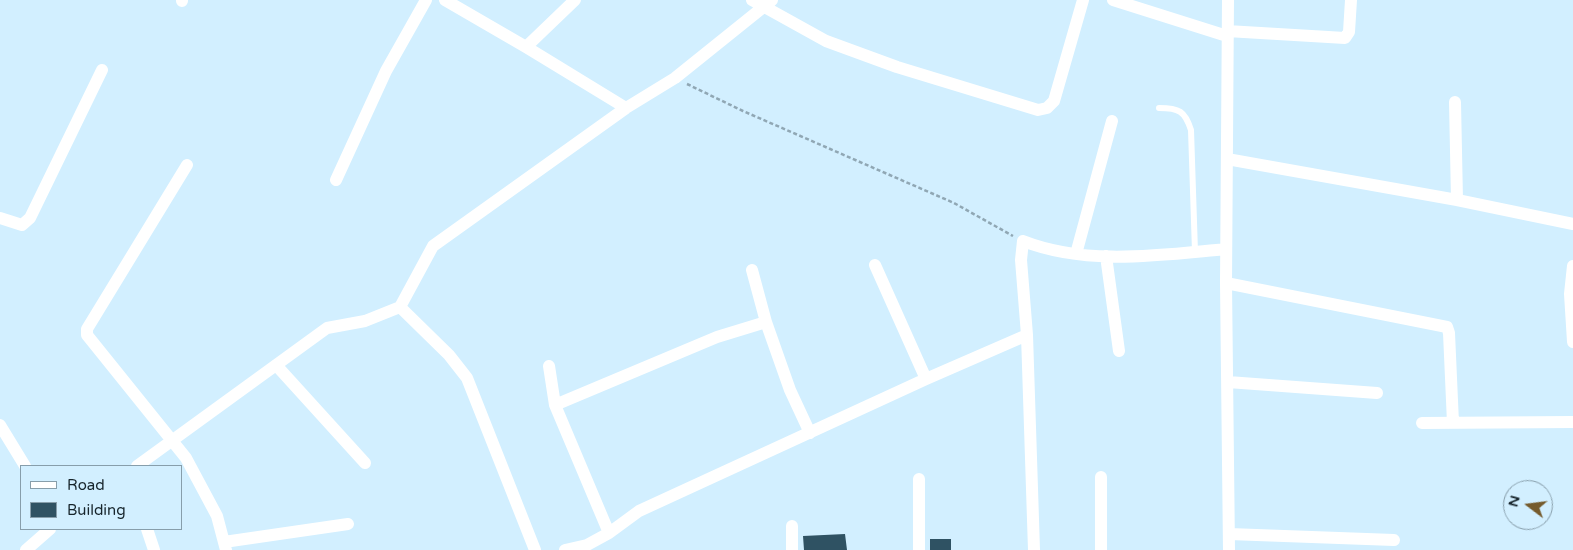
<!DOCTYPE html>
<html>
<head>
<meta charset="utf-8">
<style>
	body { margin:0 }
	#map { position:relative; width:1573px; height:550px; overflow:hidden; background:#d2efff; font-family:"Varela Round",sans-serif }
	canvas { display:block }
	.legend { position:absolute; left:20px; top:465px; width:162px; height:65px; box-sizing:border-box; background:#d2efff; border:1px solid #879eab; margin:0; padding:6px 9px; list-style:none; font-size:15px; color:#17252c }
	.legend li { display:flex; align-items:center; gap:10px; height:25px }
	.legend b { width:25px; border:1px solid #879eab }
	.north { position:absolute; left:1503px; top:480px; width:50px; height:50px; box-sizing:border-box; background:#d2efff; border:1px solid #879eab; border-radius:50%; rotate:285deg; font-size:14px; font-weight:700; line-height:20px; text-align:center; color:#17252c }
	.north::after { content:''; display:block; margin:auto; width:18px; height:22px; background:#755b2d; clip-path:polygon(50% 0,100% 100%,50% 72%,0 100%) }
</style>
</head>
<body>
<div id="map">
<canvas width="1573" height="550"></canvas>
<ul class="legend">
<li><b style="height:6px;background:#fff"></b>Road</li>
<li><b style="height:14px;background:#2f5263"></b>Building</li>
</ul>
<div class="north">N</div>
</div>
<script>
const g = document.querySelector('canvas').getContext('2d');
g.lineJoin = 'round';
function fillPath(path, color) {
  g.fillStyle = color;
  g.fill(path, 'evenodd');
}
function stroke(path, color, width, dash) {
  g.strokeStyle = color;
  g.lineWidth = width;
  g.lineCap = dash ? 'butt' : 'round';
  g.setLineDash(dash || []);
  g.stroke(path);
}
const building = new Path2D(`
	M845 534 847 550H804L803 536Z
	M930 539H951V550H930Z`);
const path = new Path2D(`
	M687 84 743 111 954 203 1013 236`);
const service = new Path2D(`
	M1159 108C1179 108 1185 111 1191 130L1195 252`);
const minor = new Path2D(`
	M445 0 526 47 626 108
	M752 0 826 41 897 67 1038 110 1047 108 1054 101 1083 0
	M1113 0 1227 36
	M1228 0 1226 283 1229 550
	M182 1V0
	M1227 31 1345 38 1349 32 1351 0
	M526 47 575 0
	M1455 102 1457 200
	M1227 159 1457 200 1573 224
	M187 165 87 329V335L186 458 217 516 226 550
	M336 180 386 71 426 0
	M0 218 22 225 30 218 102 70
	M1076 254 1112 121
	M1106 256 1119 351
	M875 265 926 379
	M1573 266 1570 294 1573 342
	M752 270 766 322 790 390 810 433
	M1226 283 1447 327 1449 333 1453 423
	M400 307 449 355 467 378 535 550
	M276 365 365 463
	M549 366 555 405 609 533
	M1228 382 1377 393
	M555 405 717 337 766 322
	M1422 423 1573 422
	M0 425 25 466
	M137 466 327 328 365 321 400 307 433 246 626 108 675 78 772 0
	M919 479V550
	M147 529 154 550
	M1229 534 1394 540
	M224 542 348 524
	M26 550 50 529
	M565 550 587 545 609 533 639 511 926 379 1027 335
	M792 550V526
	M1034 550 1027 335 1021 260 1023 241C1087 266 1159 255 1226 249
	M1101 550V477`);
fillPath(building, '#2f5263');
stroke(path, '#90a7b4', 2.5, [4, 2.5]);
stroke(service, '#fff', 6);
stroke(minor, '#fff', 12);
</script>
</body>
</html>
